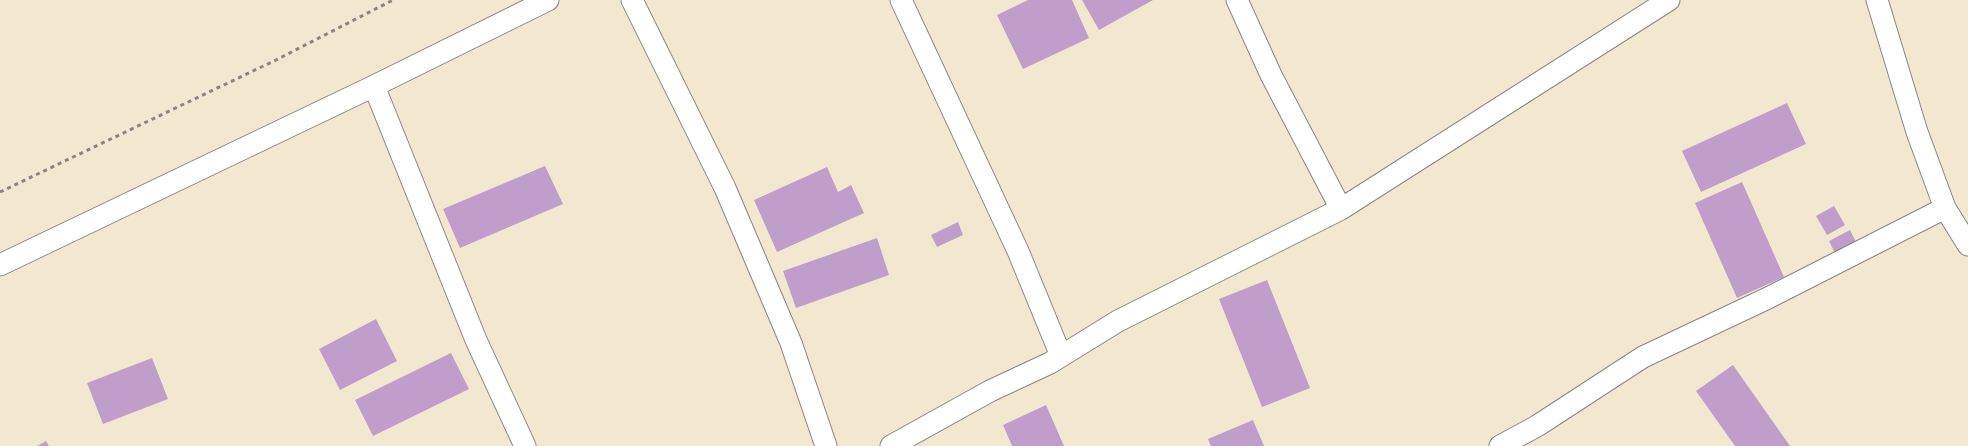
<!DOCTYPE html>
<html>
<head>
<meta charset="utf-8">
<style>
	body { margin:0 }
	canvas { display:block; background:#f2e8cf }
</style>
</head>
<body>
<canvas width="1968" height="446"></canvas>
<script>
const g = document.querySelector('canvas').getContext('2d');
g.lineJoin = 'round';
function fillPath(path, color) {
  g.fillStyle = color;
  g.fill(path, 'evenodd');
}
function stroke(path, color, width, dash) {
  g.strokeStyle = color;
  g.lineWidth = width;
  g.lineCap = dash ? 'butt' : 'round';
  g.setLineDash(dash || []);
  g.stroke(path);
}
const building = new Path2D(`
	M1028 0H1072L1089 38 1023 69 997 15Z
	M1082 0H1153L1099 30Z
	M1787 103 1806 144 1701 192 1682 151Z
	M545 166 563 204 460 248 443 209Z
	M827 167 838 192 851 185 864 213 777 252 754 200Z
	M1742 182 1784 277 1737 298 1695 203Z
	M1834 206 1845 225 1827 235 1816 216Z
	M958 222 963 235 937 247 931 235Z
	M1850 230 1857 244 1836 255 1829 241Z
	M877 238 889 275 796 308 783 271Z
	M1267 280 1310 388 1262 407 1219 299Z
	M376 319 397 361 340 390 319 349Z
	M451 353 469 389 373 436 355 400Z
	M152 358 168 399 103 424 87 383Z
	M1733 365 1790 446H1735L1696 391Z
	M1046 405 1064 446H1012L1003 425Z
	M1253 420 1264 446H1211L1208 439Z
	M46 441 49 446H37Z`);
const path = new Path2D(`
	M0 192 276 60 393 0`);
const street = new Path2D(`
	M632 0 725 188 791 343 826 446
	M901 0 1018 251 1061 356
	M1237 0 1271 75 1341 209
	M1877 0 1917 132 1945 208 1968 245
	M374 86 476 340 525 446
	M0 265 374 86 548 0
	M891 446 990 391 1050 363 1118 321 1341 209 1669 0
	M1500 446 1537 426 1643 357 1768 298 1945 208`);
fillPath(building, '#c09ecb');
stroke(street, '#8a8585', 23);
stroke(path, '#8a8585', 3, [4, 4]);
stroke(street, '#fff', 21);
</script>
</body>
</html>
